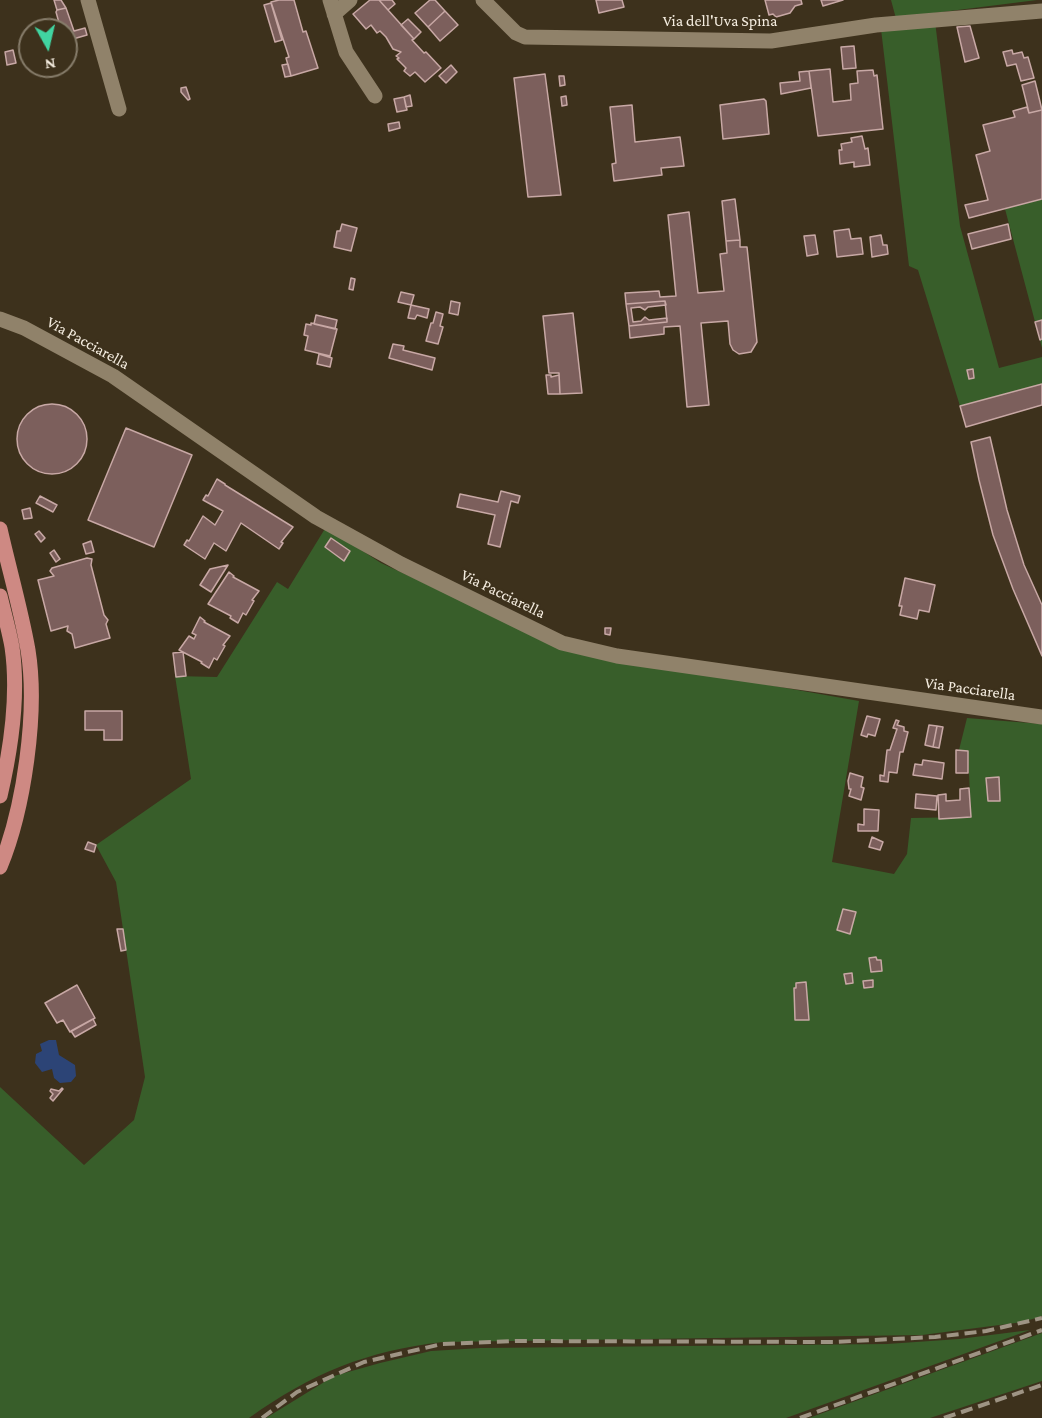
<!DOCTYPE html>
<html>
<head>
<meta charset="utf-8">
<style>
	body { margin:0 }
	#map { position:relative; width:1042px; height:1418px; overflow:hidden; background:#3d311c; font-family:"Crimson Pro",serif }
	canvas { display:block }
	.north { position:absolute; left:18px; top:18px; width:60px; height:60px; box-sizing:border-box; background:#3d311c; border:2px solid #867c6a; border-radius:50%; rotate:172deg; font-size:16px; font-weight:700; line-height:24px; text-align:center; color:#f4ecdf }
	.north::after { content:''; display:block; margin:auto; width:21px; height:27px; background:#41d4a1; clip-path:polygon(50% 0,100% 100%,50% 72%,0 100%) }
</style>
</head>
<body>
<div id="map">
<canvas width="1042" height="1418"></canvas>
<div class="north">N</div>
</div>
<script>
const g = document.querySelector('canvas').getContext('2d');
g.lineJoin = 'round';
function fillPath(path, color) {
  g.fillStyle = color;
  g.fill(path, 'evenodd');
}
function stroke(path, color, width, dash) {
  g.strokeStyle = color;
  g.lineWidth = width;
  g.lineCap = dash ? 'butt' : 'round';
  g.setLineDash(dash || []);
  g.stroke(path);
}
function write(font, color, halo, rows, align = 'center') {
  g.font = font + ' "Crimson Pro",serif';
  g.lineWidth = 4.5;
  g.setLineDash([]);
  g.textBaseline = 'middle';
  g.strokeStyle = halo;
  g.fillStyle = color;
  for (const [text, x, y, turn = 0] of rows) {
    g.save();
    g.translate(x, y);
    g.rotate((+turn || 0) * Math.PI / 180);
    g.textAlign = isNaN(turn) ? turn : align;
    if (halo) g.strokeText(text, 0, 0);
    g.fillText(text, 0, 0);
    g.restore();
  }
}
const green = new Path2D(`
	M891 0H1037L934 13 960 226 999 368 1042 357V384L960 406 918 270 909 266 881 29 898 26Z
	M1042 199V348L1005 209Z
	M326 527 381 563 567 649 859 701 832 862 894 874 907 854 911 818 971 817 968 752 959 750 967 718 1042 724V1316L1023 1322 922 1335 443 1342C366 1351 312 1373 249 1418H0V1087L84 1165 134 1120 145 1077 116 882 96 845 191 779 175 676 217 677 277 582 288 589Z
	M1030 1330 786 1418H266L334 1376 380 1363 431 1351 481 1348 887 1344 959 1339Z
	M1042 1333V1381L930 1418H809Z`);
const water = new Path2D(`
	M49 1040H56L59 1055 75 1065 76 1076 71 1082 60 1083 54 1078 52 1069 42 1072 35 1063 36 1054 42 1051 40 1044Z`);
const building = new Path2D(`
	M54 0H61L66 8 57 10Z
	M279 0H294L303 32 306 31 318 68 291 76 286 58 289 57 271 2Z
	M370 0H379L414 39 412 40 424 53 426 52 441 68 425 82 415 72 410 76 404 71 406 68 397 59 399 58 396 56 401 52 393 49 386 37 380 31 377 33 371 25 366 29 353 14Z
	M379 0H392L395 4 388 10Z
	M430 0H435L445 11 428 27 415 13Z
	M596 0H622L624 7 599 13Z
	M765 0H801L802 4 795 6 790 13 776 17 773 14 769 15Z
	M821 0H843L823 6Z
	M271 3 282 40 275 42 264 5Z
	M66 8 74 31 85 28 87 35 66 41V30H61L56 12 57 10Z
	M445 11 458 25 440 41 428 27Z
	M408 19 421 32 414 39 401 25Z
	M970 26 979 58 965 62 957 27Z
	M854 46 856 68 843 69 841 47Z
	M13 50 16 63 7 65 5 52Z
	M1012 50 1013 54 1022 52 1024 58 1028 57 1034 78 1021 81 1016 64 1007 66 1003 52Z
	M288 64 291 76 285 77 282 65Z
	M451 65 457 72 446 83 439 76Z
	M830 69 833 102 851 100 850 84 858 83 857 71 873 70 874 76 877 75 883 129 818 136 809 71Z
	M809 71 811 88 781 94 780 83 800 81 799 72Z
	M545 74 561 195 528 197 514 78Z
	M559 76H564L565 85 560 86Z
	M1035 81 1042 110 1029 113 1022 85Z
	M186 87 190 99 188 100 181 92V88Z
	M410 95 412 106 406 107 404 97Z
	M566 96 567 105 562 106 561 97Z
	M404 97 407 110 397 112 394 99Z
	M764 99 766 101 769 134 723 139 720 105Z
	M632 105 635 142 680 137 684 166 661 168 662 175 614 181 612 164 616 163 610 107Z
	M1027 107 1029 113 1042 110V199L969 218 965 205 988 200 976 155 990 151 983 125 1015 117 1013 111Z
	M399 122 400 128 389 131 388 124Z
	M862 136 865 149 868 148 870 165 854 167V162L840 164 839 150H842L841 144 852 142 851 138Z
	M735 199 740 240 726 241 722 201Z
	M689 212 698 293 724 291 720 254 727 253 726 241 740 240V247H747L757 342 751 352 739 354 733 350 730 344 728 321 701 323 709 405 687 407 680 326 664 327V334L630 338 629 326 667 322 665 301 626 304 625 293 659 291 660 297 676 296 668 215Z
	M342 224 357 228 351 251 334 247 337 231H340Z
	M1008 224 1011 239 972 249 968 234Z
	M849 229 851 239 861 238 863 254 837 257 834 231Z
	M815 235 818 254 807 256 804 236Z
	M881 235 883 245H887L888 254 872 257 870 237Z
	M351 278 355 279 353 290 349 289Z
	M401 292 414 295 411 305 398 302Z
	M451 301 460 303 458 315 449 313Z
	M665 301 666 305 648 307 645 310 640 307 631 308 633 322 641 321 645 317 649 320 667 318V322L629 326 626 304Z
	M411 305 429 309 427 318 417 315 415 319 408 318Z
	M436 312 443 314 440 326 443 327 438 344 426 341 431 323H433Z
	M573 313 582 393 560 394 559 373H549L543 316Z
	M316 315 337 320 335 329 314 324Z
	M1042 320V339L1040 340 1035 322Z
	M311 323 337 329 330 356 305 350 308 336 304 335 306 324 311 325Z
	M393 344 404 346 403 350 435 358 432 370 389 358Z
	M319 354 332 358 330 367 317 364Z
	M973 369 974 378 969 379 967 370Z
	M546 375H551V377L559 375 560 394H548Z
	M1042 384V405L966 427 960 406Z
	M17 439a35 35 0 1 1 70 0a35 35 0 1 1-70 0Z
	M126 428 192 455 154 547 88 520Z
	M990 437 1007 510 1024 565 1042 605V656L1013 589 993 535 979 480 971 442Z
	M217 479 225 484V485L293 527 281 542 283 543 279 549 241 523 226 551 214 543 205 559 184 545 187 540 189 541 203 516 215 525 223 511 203 500 206 495 208 496Z
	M501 491 520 496 518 503 511 501 500 547 488 544 495 515 457 507 460 494 498 502Z
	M40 496 57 505 53 512 36 503Z
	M30 508 32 518 24 519 22 510Z
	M39 531 45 538 41 542 35 534Z
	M331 538 350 551 344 561 325 547Z
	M91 541 94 552 86 554 83 544Z
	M54 550 60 559 56 562 50 553Z
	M87 558 92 559 91 565 104 615 108 620 106 624 110 638 75 648 72 634 67 631 68 626 51 631 38 580 54 576 50 571 52 568Z
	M228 565 211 592 200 585 210 569Z
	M229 572 234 576 233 577 259 591 252 600 254 601 246 615 243 613 238 623 230 618 231 616 208 604Z
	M905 578 935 585 929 612 919 610 917 619 900 615 902 606H899Z
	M200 617 205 621 204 622 230 636 223 645 225 646 217 660 214 658 209 668 201 663 202 662 179 650 189 636 194 639 196 635 192 633Z
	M605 628H611L610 635 605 634Z
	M183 652 186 676 176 677 173 653Z
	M85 711H122V740H104V730H85Z
	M867 716 880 719 875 736 868 734 867 737 861 735Z
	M896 720 899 721 897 725 904 727V731L908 732 903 752H900L897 773 889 772 888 782 880 781V775L884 776 887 750H890L897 729 893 728Z
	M929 725 937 726 933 747 925 745Z
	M937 726 943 727 939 748 933 747Z
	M956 750 968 751V773H956Z
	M923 760 944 763 942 779 913 775 915 764 922 765Z
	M850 773 863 777 861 787 864 788 861 800 849 796 851 789H849L848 781Z
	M999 777 1000 801H988L986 778Z
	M969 788 971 817 939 819 938 795 946 794V801L960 800V789Z
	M916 794 937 796 936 810 915 808Z
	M864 809 879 810 878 831H858V824L864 825Z
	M872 837 883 842 880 850 869 847Z
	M88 842 96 845 94 852 85 849Z
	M843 909 856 912 850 934 837 930Z
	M117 929H123L126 950 121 951Z
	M876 957 877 960H881L882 971 871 972 869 958Z
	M852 973 853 983 846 984 844 974Z
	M873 980V987L864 988 863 981Z
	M806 982 809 1020H795L794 988H796V983Z
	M77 985 95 1018 70 1032 63 1020 57 1023 45 1003Z
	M93 1019 96 1025 75 1037 71 1031Z
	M62 1088 63 1089 53 1101 50 1098 53 1094 50 1091 51 1089 59 1091Z`);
const minor = new Path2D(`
	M88 0 119 109
	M330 0 346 52 375 96
	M483 0 516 33 525 37 771 41 876 25 1042 11
	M334 14 350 0
	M0 319 24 328 113 376 316 517 401 564 562 643 617 656 1042 717`);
const major = new Path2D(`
	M0 529C9 569 21 610 28 650 38 712 24 809 0 867
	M0 596C4 613 9 630 12 647 19 695 11 749 0 796`);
const rail = new Path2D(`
	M262 1418 297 1392 364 1362 442 1344 516 1341 833 1342 935 1337 986 1331 1042 1318
	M800 1418 1042 1330
	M944 1418 1042 1385`);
const streetNames = [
	["Via dell'Uva Spina",720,21],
	["Via Pacciarella",88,343,29],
	["Via Pacciarella",503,594,26],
	["Via Pacciarella",970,689,8]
];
fillPath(green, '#385e2a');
fillPath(water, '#2c4476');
fillPath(building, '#7c5f5c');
stroke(building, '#c8a8a5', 1.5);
stroke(minor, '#90826a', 15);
stroke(major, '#ce8983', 15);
stroke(rail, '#9e9484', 4, [12, 6]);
write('16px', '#f4ecdf', '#3d311c', streetNames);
</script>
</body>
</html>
